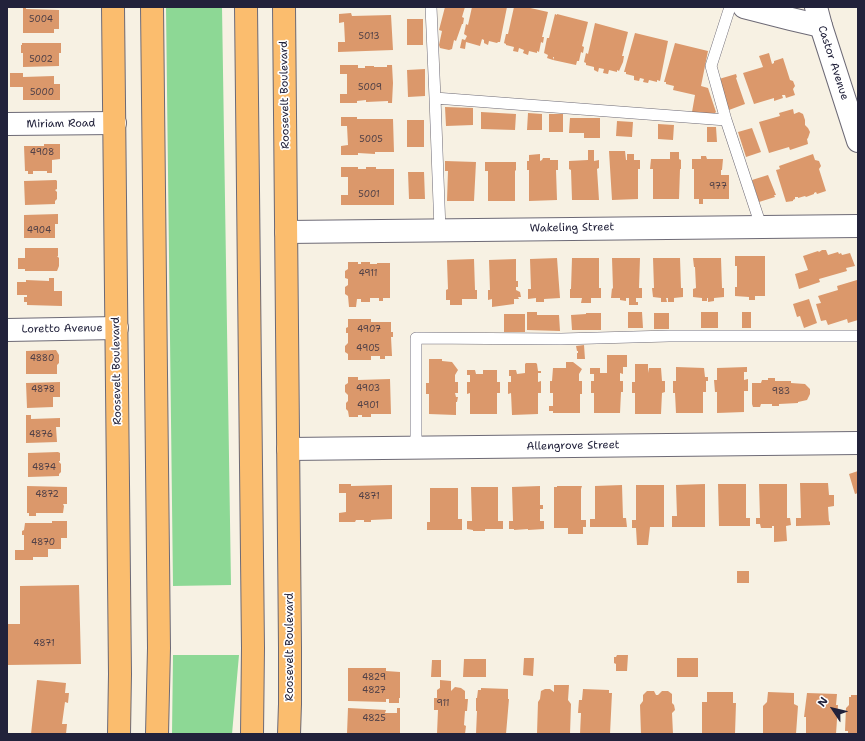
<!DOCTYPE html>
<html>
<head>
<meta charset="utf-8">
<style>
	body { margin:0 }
	#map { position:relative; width:865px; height:741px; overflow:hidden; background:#f7f1e3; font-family:"Shantell Sans",sans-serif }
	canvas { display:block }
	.frame { position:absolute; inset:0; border:8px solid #22223b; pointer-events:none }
	.north { position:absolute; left:813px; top:689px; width:40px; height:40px; -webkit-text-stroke:3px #fff; paint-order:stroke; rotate:305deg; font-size:11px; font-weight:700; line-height:16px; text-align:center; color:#22223b }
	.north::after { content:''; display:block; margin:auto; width:14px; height:18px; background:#22223b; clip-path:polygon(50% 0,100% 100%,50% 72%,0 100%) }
</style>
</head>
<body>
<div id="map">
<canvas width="865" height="741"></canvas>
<div class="frame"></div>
<div class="north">N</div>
</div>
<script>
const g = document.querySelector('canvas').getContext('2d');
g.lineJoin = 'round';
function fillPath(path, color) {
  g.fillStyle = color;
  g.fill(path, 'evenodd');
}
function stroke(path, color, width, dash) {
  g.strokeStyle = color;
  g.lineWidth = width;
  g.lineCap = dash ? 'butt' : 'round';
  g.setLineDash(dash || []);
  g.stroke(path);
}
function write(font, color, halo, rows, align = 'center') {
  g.font = font + ' "Shantell Sans",sans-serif';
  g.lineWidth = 3.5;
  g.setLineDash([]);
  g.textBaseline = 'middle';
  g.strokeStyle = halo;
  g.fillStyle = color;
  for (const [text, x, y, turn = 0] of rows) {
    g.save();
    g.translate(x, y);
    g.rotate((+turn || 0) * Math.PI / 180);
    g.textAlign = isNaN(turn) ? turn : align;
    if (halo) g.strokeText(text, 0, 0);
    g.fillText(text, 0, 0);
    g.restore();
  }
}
const green = new Path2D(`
	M166 7H222L231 585 173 586Z
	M173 655H239L232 734H172Z`);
const building = new Path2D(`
	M23 7H26V9L59 10V29H54V33H23Z
	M445 7H465L462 17 464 18 463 24H462L456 41 454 40 452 49 449 50 440 48 439 45 442 31 439 30Z
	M472 7H507L500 42H498L497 43 489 41 488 45 484 43V40L482 39 480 46 466 42 465 49 460 48 462 39 465 40 467 36 464 34 466 24 468 25Z
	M514 7H526L548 12 542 37H544L543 43 541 42 539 52 537 51V53L529 51 528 55 523 53 524 50 519 48 518 52 513 51 514 47 506 45V44L504 43 506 34H508Z
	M351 13 352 16 391 15 393 50 338 52V42H345L344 22 339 23V14Z
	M555 14 557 15V14L588 22 582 46 584 47 583 53 581 52 579 61H577L576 65 553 60 554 57H553V60L547 58 548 55 544 53 547 38H549Z
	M407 19H423V45H407Z
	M595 23 628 32 622 56H624L623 62 619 71 617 70V72L609 70 608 74 603 73 604 69 599 68 598 72 594 70V67L586 65V63L584 62 586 53 588 54Z
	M635 33 668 41 660 81 657 80V82L649 80 648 83 643 82 644 79 640 78 639 81 634 80V76L626 74V72H624Z
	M22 43H61V53H59V66L23 67V53H21V45H22Z
	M675 43 708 51 701 86 708 88 716 112 714 114 692 112 695 95 673 90 674 86 666 84V82H664Z
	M769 53 772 64 774 63V61L783 58 790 80 793 81 795 86 793 89 795 95 786 98 785 95H782L783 98 774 101V98L754 104 743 73 763 67 759 56Z
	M340 65H358V68H365V66H374V67H387V65H392L393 83 392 103H388V101L366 102V100L357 101V103H340V94H347V74H340Z
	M425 69V96L408 97 407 70Z
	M10 73H23V77L54 76V84H60V100H23V87H10Z
	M736 74 737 77 736 78 745 104 729 110 719 79Z
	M445 107 473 108V125L446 126Z
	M793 109 794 114 799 112 803 114 805 120V125L808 128 810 132 808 138 807 139 808 144 790 150 789 147 769 153 759 122 780 116 779 113Z
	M481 112 516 114 515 130 481 129Z
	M528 113 542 114V130H527Z
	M549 114H563V132H549Z
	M341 117H357V119H393L394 152H375V154L358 153V155H341V146L348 145 347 126H341Z
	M570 118H600V138H584V133H569Z
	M407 120H424V147H407Z
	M617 121 633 122 632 137 616 136Z
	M658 124 674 125 673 140 658 139Z
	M707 127H716L717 142H707Z
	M752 128 761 152 746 157 738 132Z
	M44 144H60V159L52 160V173H47V171H33V174H28V171H25L24 146H44Z
	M588 150H594V161L599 160V168L597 169 599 200H572L571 170 569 169V161L588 160Z
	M609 151H625L626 160H627V154H634V160H640V169H638V199L612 200Z
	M670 152H679V159L681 160V169H680L679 199H653V169H650L651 159H670Z
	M540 154V161L542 160 543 158H550V160H558V170H556L557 200 529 201V170H527V161H529V155Z
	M813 154 815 160 819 161 821 166 819 169 826 191 817 194 816 192 814 193V194L806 197 805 196 798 198V197H795V199L793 200V201L786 202 776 170 780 169 779 166Z
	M701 156H706L707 159H723L722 170H721V175H729V199H703V204H699V199H694V169H692V159H701Z
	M445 161 476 162 474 201H447L448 171H445Z
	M485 162H516V171L515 170V201H488V171H485Z
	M341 167H358V169H366V167H376V169H394V205H341V195H348V177H341Z
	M408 172H424L425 199H409Z
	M768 175 776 195H774L775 197 759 202 752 180Z
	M56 180 57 181V189L55 190 57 192V199L55 201V204L25 205 24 181Z
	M58 214V224H55V238H24V215Z
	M25 248H58V256H57L59 258V266L57 271H25V269H18V258H25Z
	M822 250H826L828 255 838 252 839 254 841 253 842 255 850 253 855 266 846 268 847 271 819 279 820 282 799 289 795 274 808 270 803 256 818 251 819 252Z
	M735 256H765V296H755V300H749V297L735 296V287H737V266H735Z
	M557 258 560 298 544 299V302H536V298L528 299V289H531L530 259Z
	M572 258H599V288H601V298H591V303H581L582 298H570V289H571Z
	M612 258H640L639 288H642V298H636V302H638V305H629V298H626V301L620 300V298H611L612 288 613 289Z
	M653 258H680L681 288H683V297L674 298V302H668V298H666L667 302H661V298L653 297 652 288H654Z
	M693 258H721L722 288H724V297L714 298V301L708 302V298H707V301H702V298L693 297V289L696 288 695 267H694Z
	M474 259 475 290H477V299H462V305H450V300H446V290L448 289 447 260Z
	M516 259V281H518V287H516V290L520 292 521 297H518L519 299H514V304L492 307V299L488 300V290H490L489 260Z
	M348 262H358V264H361V262H370V264H377V263H390V298H383V301H379V298H370V302H361V299H357L356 307H349L348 296 345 294V287L348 285V279L345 278V271L348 269Z
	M49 278H54V291H62V306L27 305V302H24V297H27V295H17V282H26V280L49 281Z
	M857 280 858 285V320L848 323 847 319 828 325 826 320 821 321 816 304 821 303 818 296 838 290 837 286Z
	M809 299 817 323 804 328 800 316 797 317 793 304Z
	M527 312H537V315H559L560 331 527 330Z
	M628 312H642L643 328H628Z
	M701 312H718V328H701Z
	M742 312H751V328H742Z
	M586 313H601V330H572L571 315 586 314Z
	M654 313H669V329H654Z
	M504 314H525V332H504Z
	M348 319H371V322H391V332H393V337H391L392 356H385V359H380V356H371V360H348V354L345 352V346L348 343V333H346V328L348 327Z
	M584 345 585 359H577V353H578V351H577L576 346Z
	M56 350 59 355V363L57 365V374H26V351Z
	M607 355H627V367H623V374L620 373V381H623V392H621L620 413H594V393H591V381H594V374H590V368H600V373H607Z
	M429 359H442V361L452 362 458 370 455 375V382H458V393H455L456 397H458L457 402H456V415L429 414V394H426V383H429Z
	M566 362H573L582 369 579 374V381H582V394H580V413H553V411H549V406H553V393H550V381H552L553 368H566Z
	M526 363H536L537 364 538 371H541V373H538V382L541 381V393H538V414L512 415 511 393 508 394V382H511V376H509V370H516L517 374 525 373V364Z
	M635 364H648V373L649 368H661L662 381H665V392L662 393 661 414H635V393H632V382H635Z
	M676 367 704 368 705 377H708V381H706V392H703V413H676L675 393H673V381H676Z
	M747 367V372H744V380L748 379V391H744V412L717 413V392H715L714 380H717V368Z
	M467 370H475L476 374H483V370H497V382H500V393H497V414H470V393L467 394V382H470V375H467Z
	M348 377H358V380L390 379 391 414H371V417H362V415H358V417H349L348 411 346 409V403L348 401V395L345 392V385L348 383Z
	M768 378H775V381H791V383L805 384 810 389V394L807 400 798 402V403L779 404V406H772V404H761L760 407H753L752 404V383H761L762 380H768Z
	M60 382V397H53V407L27 408 26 383Z
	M26 415H31V419L60 418V427H56L57 442 26 443Z
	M58 452 60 453V461H59V462L61 464V472L59 474V476L28 477V453Z
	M858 471V493L855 494 849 474Z
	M800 483H828L829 495H834V506L828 507 829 522 830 521V525L796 526V518H801Z
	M339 484H351V486L392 485V519L371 520V522H364V520H356L355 522H339V513L346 512V493H339Z
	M705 484V527H672V516H677L676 485Z
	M718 484H746V518H750V526H719Z
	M759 484H787V518H790L791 525 786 526 787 541 774 542V526H772V528H761L760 524H756V518H760Z
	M622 485 623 518H626L627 527H590V519H595V486Z
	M636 485H664V527H650L648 545H637L636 528H632V520H636Z
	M27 486 67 487V504H63L64 506 63 513H36V516H29V513H27Z
	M540 486V505H543V509H540V521H544V529L528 530V529L514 530V529H509V521H513L512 487Z
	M557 486H582L581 489V520H586V527H583V534H568V528H554V487H557Z
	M471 487H498V521H503V529H485V531H473V530L467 529V521H472Z
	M430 488H458V519H462V530H427V522H430Z
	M52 521H67V538H61V549H48V557H33V560H15V550H24V535H22V531L24 530 25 523H52Z
	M737 571H749V583H737Z
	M79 585 81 664 7 665V624H20V586Z
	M617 655H628L627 671H616V664L614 663V657H616Z
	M524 658H534L533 676 523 675Z
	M677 658H698V677H677Z
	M464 659H486V677H463Z
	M432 660H441V677H431Z
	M348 668H386V671L400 672V698H399V703H389V699H386V702L348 701Z
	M37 680 66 683 65 693H69L68 703 65 702 62 724H67L66 734H31Z
	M440 680 451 681V691L455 687 461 688 465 691V699H468L467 711H465L464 725 466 726 465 734H437L438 710H434V698H437V690L440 688Z
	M554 685H569L568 700 571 704 570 734H537L538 702 540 699 541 691 545 689H550L554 692Z
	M481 688 508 689V699H509L506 734H476L477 711H476V698H477L478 690H481Z
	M583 689 609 690V693H612L610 734H580L581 713H578L579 700H582Z
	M647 691H654L656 695H658L662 691H668L672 694V703L674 705 675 710 672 713 673 734H641L640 705 643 701V695Z
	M707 692H733V703H736L735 734H702V702H707Z
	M768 692 794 693V704L798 706 796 734H763V706L767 702Z
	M807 693 837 694 836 705H838L836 734H806V717H804Z
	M851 695H858V734H848V731H845L846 708 849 705V697H851Z
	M348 708 386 710 385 713H397V708H400V734H347Z`);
const service = new Path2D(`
	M431 7 435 98 726 120 711 66 730 7
	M435 98 440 230
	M726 120 761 226
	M416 447V338L561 339 669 336H858`);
const minor = new Path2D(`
	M744 7 791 19 821 26
	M7 124 115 123
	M286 232 858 226
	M7 330 117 328
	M288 449 858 443`);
const tertiary = new Path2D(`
	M816 7 821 26 858 141`);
const trunk = new Path2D(`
	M113 7 120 674 119 734
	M152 7 159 648 157 734
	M246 7 253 648 252 734
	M284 7 290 648V704L289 734`);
const numberNames = [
	["5004",41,20],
	["5013",369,37],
	["5002",41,60],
	["5009",370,88],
	["5000",42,93],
	["5005",371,140],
	["4908",42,153],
	["977",718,187],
	["5001",369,195],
	["4904",39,231],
	["4911",368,274],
	["4907",369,330],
	["4905",368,349],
	["4880",42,359],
	["4903",368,389],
	["4878",43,390],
	["983",781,392],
	["4901",368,406],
	["4876",41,435],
	["4874",44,468],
	["4872",47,495],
	["4871",369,497],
	["4870",43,543],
	["4871",44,644],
	["4829",374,678],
	["4827",374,691],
	["911",443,704],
	["4825",374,719]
];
const streetNames = [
	["Castor Avenue",833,63,72],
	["Roosevelt Boulevard",285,95,-91],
	["Miriam Road",61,124,-1],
	["Wakeling Street",572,228,-1],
	["Loretto Avenue",62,329,-1],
	["Roosevelt Boulevard",117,371,-91],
	["Allengrove Street",573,446,-1],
	["Roosevelt Boulevard",290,647,-90]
];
fillPath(green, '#8dd895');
fillPath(building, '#db986b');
stroke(service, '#6d6a76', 12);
stroke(minor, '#6d6a76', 24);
stroke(tertiary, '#6d6a76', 24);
stroke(trunk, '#6d6a76', 24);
stroke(service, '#fff', 11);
stroke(minor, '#fff', 22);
stroke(tertiary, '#fff', 22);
stroke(trunk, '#fbbd6e', 22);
write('9px', '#504047', null, numberNames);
write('11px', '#22223b', '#fff', streetNames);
</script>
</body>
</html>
